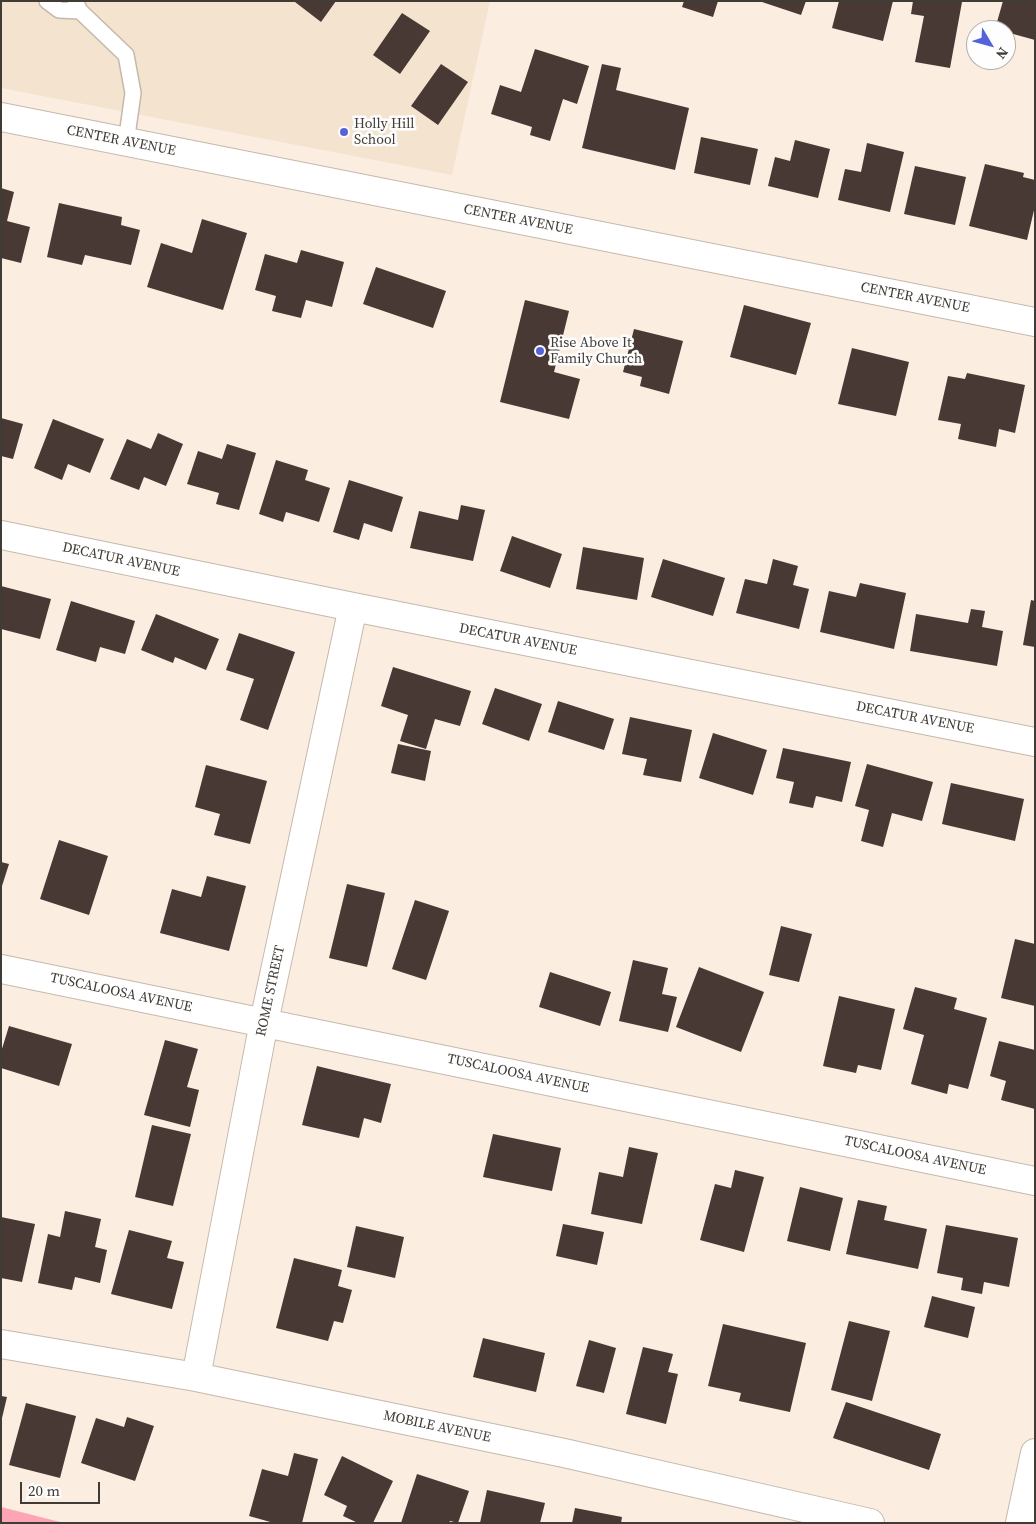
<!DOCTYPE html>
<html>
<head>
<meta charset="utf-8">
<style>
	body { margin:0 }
	#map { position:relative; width:1036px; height:1524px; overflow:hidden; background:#fbeee0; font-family:"Source Serif 4",serif }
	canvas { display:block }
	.frame { position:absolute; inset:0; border:2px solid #403b35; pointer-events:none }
	.north { position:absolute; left:966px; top:20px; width:50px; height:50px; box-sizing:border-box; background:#fefefe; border:1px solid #b2b0ae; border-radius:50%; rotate:127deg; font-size:14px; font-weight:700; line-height:20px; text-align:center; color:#403b35 }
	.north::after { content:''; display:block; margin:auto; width:18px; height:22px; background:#5463d9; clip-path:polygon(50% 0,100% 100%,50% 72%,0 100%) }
	.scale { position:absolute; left:20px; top:1482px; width:80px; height:22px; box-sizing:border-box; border:2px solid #403b35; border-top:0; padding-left:6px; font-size:15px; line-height:18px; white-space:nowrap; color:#403b35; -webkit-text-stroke:4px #fefefe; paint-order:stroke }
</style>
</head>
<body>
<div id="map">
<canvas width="1036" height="1524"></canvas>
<div class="frame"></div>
<div class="north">N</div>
<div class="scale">20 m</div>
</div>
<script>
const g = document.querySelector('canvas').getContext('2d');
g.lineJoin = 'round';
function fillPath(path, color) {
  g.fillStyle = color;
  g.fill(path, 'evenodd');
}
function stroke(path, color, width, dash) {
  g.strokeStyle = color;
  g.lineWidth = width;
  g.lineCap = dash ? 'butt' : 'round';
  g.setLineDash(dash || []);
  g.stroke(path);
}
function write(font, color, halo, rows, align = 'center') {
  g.font = font + ' "Source Serif 4",serif';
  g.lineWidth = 5;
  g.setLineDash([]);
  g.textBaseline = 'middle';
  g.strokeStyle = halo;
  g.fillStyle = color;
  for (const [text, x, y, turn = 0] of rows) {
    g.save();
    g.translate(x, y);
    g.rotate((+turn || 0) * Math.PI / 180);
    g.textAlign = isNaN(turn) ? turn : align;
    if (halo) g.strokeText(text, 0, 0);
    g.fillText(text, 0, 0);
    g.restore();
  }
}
const built = new Path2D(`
	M1 1H490L452 175 1 88Z`);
const green = new Path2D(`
	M1 1507 64 1523H1Z`);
const building = new Path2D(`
	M296 1H336L321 22 295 2Z
	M684 1H718L713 17 682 7Z
	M759 1H806L801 15Z
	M839 1H893L883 41 832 28Z
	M913 1 962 2 950 68 915 62 924 16 911 14Z
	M1003 1H1035V40L1006 32V30L995 29Z
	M402 13 430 31 400 74 373 55Z
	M535 49 589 66 577 104 563 99 550 141 530 135 532 127 491 114 500 85 521 92Z
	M441 64 468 82 438 125 411 106Z
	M602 64 621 68 616 90 689 108 675 170 582 148Z
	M701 137 758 149 750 185 694 173Z
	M795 140 830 149 818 198 768 186 775 157 790 161Z
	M867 143 904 152 890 212 838 200 845 169 861 172Z
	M985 164 1024 173 1023 177 1035 180V206L1027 240 969 226Z
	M915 166 966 177 955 225 904 214Z
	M1 188 14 192 7 221 30 227 21 263 1 258Z
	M59 203 122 217 121 225 140 230 131 265 85 255 82 265 47 257Z
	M202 219 247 233 223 310 147 287 161 243 192 253Z
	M301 250 344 262 332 307 306 300 301 318 272 311 276 296 255 290 265 254 297 263Z
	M376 267 446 291 433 328 363 304Z
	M525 300 569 311 554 372 580 379 569 419 500 402Z
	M744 305 811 323 796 375 730 357Z
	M634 329 683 341 669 394 640 386 642 377 623 372Z
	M852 348 909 362 896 416 838 404Z
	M967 373 1025 385 1015 433 999 429 996 447 958 439 961 424 938 420 948 376 965 379Z
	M1 418 23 424 13 459 1 456Z
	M53 419 104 439 90 473 68 464 62 480 34 468Z
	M158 433 183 444 166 486 144 477 139 490 110 479 127 439 151 449Z
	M227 444 256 453 239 510 216 504 219 493 187 484 198 451 222 459Z
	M276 460 308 470 305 480 330 488 319 522 286 512 283 522 259 514Z
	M349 480 403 497 392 532 364 523 359 540 333 532Z
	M461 505 485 510 473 561 410 548 419 511 458 520Z
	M512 536 562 554 550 588 500 571Z
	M583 547 644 558 637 600 576 589Z
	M663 559 725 578 713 616 651 597Z
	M773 559 798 566 793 585 809 589 799 629 736 613 745 579 767 584Z
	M860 583 906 593 894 649 820 632 829 591 856 597Z
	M1 586 51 599 40 639 1 629Z
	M1031 600 1035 601V647L1023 645Z
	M71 601 135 621 125 654 100 647 96 662 56 650Z
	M971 609 985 611 982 627 1003 631 997 666 910 651 916 614 968 623Z
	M156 614 219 639 206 670 175 657 173 663 141 650Z
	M239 633 295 652 268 730 240 720 254 679 226 670Z
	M393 667 471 691 460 726 435 719 426 749 400 741 408 715 381 706Z
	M495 688 542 704 529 741 482 724Z
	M558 701 614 719 604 750 548 732Z
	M630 717 692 730 681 782 643 775 647 759 622 754Z
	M713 733 767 750 753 795 699 778Z
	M398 744 431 751 425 781 391 773Z
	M783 748 851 762 842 802 816 796 813 808 789 803 794 782 776 778Z
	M867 764 933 782 922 821 892 813 883 847 861 841 869 810 855 806Z
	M206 765 267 781 250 844 214 835 220 814 195 807Z
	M951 783 1024 799 1015 841 942 824Z
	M59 840 108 856 89 915 40 899Z
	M1 862 9 864 2 886H1Z
	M207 876 246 886 229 951 160 933 172 889 201 897Z
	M347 884 385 893 367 967 329 958Z
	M415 900 449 911 426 980 392 969Z
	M781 926 812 934 799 982 769 975Z
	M1015 939 1035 944V1006L1001 998Z
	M633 960 668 968 662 994 677 997 668 1032 619 1021Z
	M699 967 764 992 741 1052 676 1027Z
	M550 972 611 992 600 1026 539 1007Z
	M915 987 957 998 954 1009 987 1018 968 1089 949 1084 947 1094 911 1084 924 1035 903 1029Z
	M839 996 895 1009 881 1070 858 1065 856 1073 823 1066Z
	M9 1026 72 1044 59 1086 1 1068V1052Z
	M165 1040 198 1049 187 1087 199 1090 190 1127 144 1115Z
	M999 1041 1035 1050V1109L1001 1100 1006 1081 990 1076Z
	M317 1066 391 1084 381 1123 364 1118 359 1138 302 1125Z
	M152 1125 191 1134 173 1206 135 1197Z
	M493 1134 561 1148 552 1191 483 1177Z
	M629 1147 658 1153 642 1224 591 1214 599 1172 623 1177Z
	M735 1170 764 1177 744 1252 700 1240 715 1184 731 1188Z
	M800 1187 843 1198 830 1251 787 1241Z
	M858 1200 887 1206 884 1220 927 1229 918 1269 846 1254Z
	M65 1211 101 1219 95 1247 107 1250 100 1283 75 1277 72 1290 38 1283 48 1234 60 1237Z
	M1 1217 35 1224 22 1282 1 1278Z
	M563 1224 604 1232 597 1265 556 1256Z
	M946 1225 1018 1238 1009 1287 984 1282 982 1294 961 1290 963 1278 937 1273Z
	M356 1226 404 1237 395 1278 347 1267Z
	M129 1230 172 1241 167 1258 184 1262 172 1309 111 1294Z
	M294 1258 342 1270 338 1286 352 1290 343 1323 334 1321 328 1341 276 1328Z
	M932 1296 975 1307 968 1338 924 1327Z
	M849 1321 890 1331 872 1401 831 1390Z
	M723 1324 806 1343 790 1412 739 1401 741 1393 708 1386Z
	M483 1338 545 1353 536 1392 473 1377Z
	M589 1340 616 1348 604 1393 576 1386Z
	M643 1347 673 1354 668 1372 678 1374 666 1424 626 1414Z
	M1 1396 7 1397 2 1418H1Z
	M846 1402 941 1434 929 1470 833 1438Z
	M26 1403 76 1416 60 1478 9 1465Z
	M127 1417 154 1426 135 1481 81 1463 96 1418 124 1427Z
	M294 1453 318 1459 302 1523H274L249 1516 262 1469 288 1476Z
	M342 1456 393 1481 373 1523H358L343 1516 347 1506 324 1495Z
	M417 1474 469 1491 458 1523 450 1521 449 1523H401Z
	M487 1490 545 1503 540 1523H480Z
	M575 1508 622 1517 621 1523H572Z`);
const lane = new Path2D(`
	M47 1 59 10 80 11
	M75 1 80 11 126 55 133 93 126 143`);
const street = new Path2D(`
	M1 535 353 607 1035 742
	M1 969 1035 1181
	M1 1344 196 1377 564 1453 870 1523
	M196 1377 264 1022 353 607`);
const secondary = new Path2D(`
	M1 117 1035 322
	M1020 1523 1035 1453`);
const markers = [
	[344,132,5,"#5463d9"],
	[540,351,5,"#5463d9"]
];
const poiNames = [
	["Holly Hill",354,124],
	["School",354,140],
	["Rise Above It",550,343],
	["Family Church",550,359]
];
const streetNames = [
	["CENTER AVENUE",121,141,11],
	["CENTER AVENUE",518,220,11],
	["CENTER AVENUE",915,298,11],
	["DECATUR AVENUE",121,560,12],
	["DECATUR AVENUE",518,640,11],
	["DECATUR AVENUE",915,718,11],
	["ROME STREET",271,991,-78],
	["TUSCALOOSA AVENUE",121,993,12],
	["TUSCALOOSA AVENUE",518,1074,12],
	["TUSCALOOSA AVENUE",915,1156,12],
	["MOBILE AVENUE",437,1427,12]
];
fillPath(built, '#f4e3cf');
fillPath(green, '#fda5b5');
fillPath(building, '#483934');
stroke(lane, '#c5b9ac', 18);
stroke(street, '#c5b9ac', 30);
stroke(secondary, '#c5b9ac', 30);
stroke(lane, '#fff', 15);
stroke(street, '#fff', 28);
stroke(secondary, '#fff', 28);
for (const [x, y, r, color] of markers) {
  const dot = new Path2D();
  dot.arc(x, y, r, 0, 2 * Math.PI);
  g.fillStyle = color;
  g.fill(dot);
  stroke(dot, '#fefefe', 2);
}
write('14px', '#403b35', '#fefefe', poiNames, 'left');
write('14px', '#403b35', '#fefefe', streetNames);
</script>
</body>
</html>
